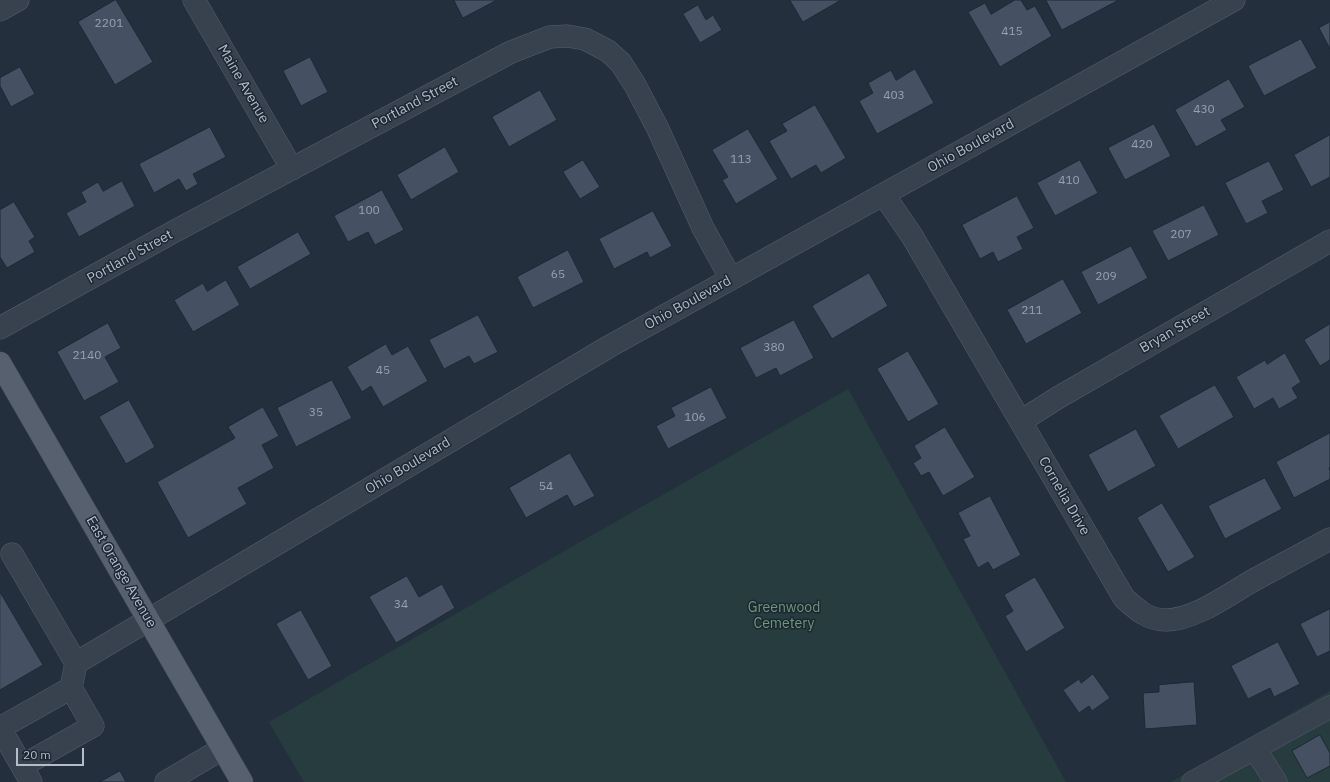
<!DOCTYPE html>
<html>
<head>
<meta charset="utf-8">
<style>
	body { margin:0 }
	#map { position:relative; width:1330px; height:782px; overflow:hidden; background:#242f3e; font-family:"IBM Plex Sans",sans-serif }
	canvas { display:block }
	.scale { position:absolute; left:16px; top:748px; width:68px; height:18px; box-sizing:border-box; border:2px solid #b4bcc9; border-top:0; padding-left:5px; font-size:12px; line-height:14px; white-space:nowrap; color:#b4bcc9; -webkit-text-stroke:3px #1d2633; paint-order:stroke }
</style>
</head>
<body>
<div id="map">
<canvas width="1330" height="782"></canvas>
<div class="scale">20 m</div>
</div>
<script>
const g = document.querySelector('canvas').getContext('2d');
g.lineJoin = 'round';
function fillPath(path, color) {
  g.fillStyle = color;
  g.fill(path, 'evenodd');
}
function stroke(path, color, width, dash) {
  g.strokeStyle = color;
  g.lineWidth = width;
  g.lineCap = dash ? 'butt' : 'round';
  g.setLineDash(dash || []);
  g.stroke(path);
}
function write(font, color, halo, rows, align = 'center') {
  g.font = font + ' "IBM Plex Sans",sans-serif';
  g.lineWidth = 3;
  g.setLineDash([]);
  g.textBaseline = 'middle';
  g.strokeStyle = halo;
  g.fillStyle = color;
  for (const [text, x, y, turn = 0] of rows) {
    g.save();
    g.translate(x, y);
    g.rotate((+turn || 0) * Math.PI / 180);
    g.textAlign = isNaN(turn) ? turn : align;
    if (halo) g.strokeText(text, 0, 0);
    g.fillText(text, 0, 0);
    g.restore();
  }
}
const green = new Path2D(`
	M848 389 1066 782H304L269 722 580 542Z
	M1330 691V782H1171Z`);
const building = new Path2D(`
	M115 0H116L153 62 115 85 78 22Z
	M454 0H497L463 18Z
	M790 0H841L803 22Z
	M1015 0H1021L1027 10 1035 6 1052 36 1000 67 968 12 985 3 991 14Z
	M1046 0H1116L1117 1 1062 30Z
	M698 5 706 20 713 15 722 30 700 43 683 14Z
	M1330 22V49L1319 28Z
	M1301 39 1317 68 1264 96 1248 66Z
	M310 57 328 92 301 106 283 71Z
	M20 67 35 94 11 107 0 86V78Z
	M915 69 934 103 877 134 859 101 873 93 868 83 891 70 896 80Z
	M1229 79 1245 107 1221 120 1227 130 1196 147 1175 110Z
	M540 90 557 120 509 147 492 117Z
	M815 105 846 158 821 173 816 165 791 179 769 141 787 131 782 124Z
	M1154 124 1171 156 1125 180 1108 148Z
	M210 127 226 157 193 174 198 184 186 191 179 179 154 193 139 164Z
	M748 129 778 179 736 204 722 180 728 177 712 150Z
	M1330 135V177L1311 187 1294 155Z
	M445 147 459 172 411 200 397 175Z
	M583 160 600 187 580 199 563 172Z
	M1080 160 1098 193 1055 216 1037 183Z
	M1269 161 1284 190 1262 201 1268 213 1246 224 1225 183Z
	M122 181 135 206 79 237 66 213 86 202 81 192 98 182 103 191Z
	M382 190 404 230 375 245 368 232 348 242 334 216Z
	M1017 196 1034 228 1017 237 1023 249 998 262 993 252 980 259 962 225Z
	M14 202 35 237 29 241 35 252 7 268 0 257V210Z
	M1204 205 1219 235 1168 261 1152 231Z
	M653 211 672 246 650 258 647 252 614 269 599 239Z
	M298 232 311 254 250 289 237 267Z
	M1131 246 1148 278 1098 305 1081 272Z
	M568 250 584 282 533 308 517 277Z
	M869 273 888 306 832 339 812 306Z
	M1063 279 1082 313 1026 344 1007 310Z
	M226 280 240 305 193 332 174 300 203 283 207 291Z
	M478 315 498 352 474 364 469 356 444 369 429 340Z
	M794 320 814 358 780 376 776 368 756 378 740 348Z
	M108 323 121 348 105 357 119 382 84 401 57 352Z
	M1330 324V360L1320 366 1304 340Z
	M386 344 392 355 408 346 428 381 383 407 371 386 362 392 347 367Z
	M908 351 939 404 908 422 877 369Z
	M1285 353 1301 382 1292 388 1298 398 1279 409 1273 398 1254 409 1236 377 1265 360 1267 364Z
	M332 380 352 418 296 447 277 408Z
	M1215 385 1234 417 1178 449 1159 416Z
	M711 387 727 418 668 449 656 426 675 416 671 408Z
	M129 400 155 447 126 464 99 417Z
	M263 407 279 436 262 445 274 468 238 488 247 504 188 538 157 482 235 438 228 427Z
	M945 427 975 477 943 496 929 472 921 476 913 463 921 458 914 446Z
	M1136 429 1156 466 1108 492 1088 455Z
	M1330 433V467L1329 468 1330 471V479L1294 498 1276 462Z
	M570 453 595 496 574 507 567 495 526 518 509 488Z
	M1265 478 1282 509 1225 539 1208 506Z
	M990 496 1021 555 993 570 988 562 978 568 963 539 970 536 958 513Z
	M1162 503 1195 557 1168 572 1137 518Z
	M407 576 419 597 442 584 455 608 396 643 369 597Z
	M1035 577 1065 628 1026 652 1005 616 1013 611 1004 595Z
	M0 592 43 665 0 690Z
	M1330 609V651L1317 657 1300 624Z
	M301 610 332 666 308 680 276 624Z
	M1278 642 1300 684 1274 697 1270 688 1248 699 1231 666Z
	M1093 674 1110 698 1092 711 1089 706 1079 713 1063 690 1079 679 1081 683Z
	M1194 682 1197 725 1145 729 1143 693 1159 692V685Z
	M1320 735 1330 753V766L1307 778 1292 751Z
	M120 771 126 782H100Z`);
const minor = new Path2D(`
	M194 0 292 169
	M0 10 18 0
	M884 195 912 236 1124 598C1137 610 1148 620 1166 620 1194 620 1228 595 1252 581 1278 567 1304 553 1330 539
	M0 328 175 231 511 52 550 37 567 36 585 39 608 51 621 63 635 85 658 129 703 228 731 279
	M1021 421 1059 397 1330 241
	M12 554 76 663 610 346 1234 0
	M1255 749 1276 782
	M22 766 93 726 71 688
	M31 782 0 728 71 688 76 663
	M166 782 222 749
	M1193 782 1330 707`);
const major = new Path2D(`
	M0 363 242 782`);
const numberNames = [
	["2201",109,24],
	["415",1012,32],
	["403",894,96],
	["430",1204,110],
	["420",1142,145],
	["113",741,160],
	["410",1069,181],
	["100",369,211],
	["207",1181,235],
	["65",558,275],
	["209",1106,277],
	["211",1032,311],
	["380",774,348],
	["2140",87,356],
	["45",383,371],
	["35",316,413],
	["106",695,418],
	["54",546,487],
	["34",401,605]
];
const streetNames = [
	["Maine Avenue",243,84,60],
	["Portland Street",415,103,-28],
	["Ohio Boulevard",971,146,-29],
	["Portland Street",130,257,-29],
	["Ohio Boulevard",688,303,-29],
	["Bryan Street",1175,330,-30],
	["Ohio Boulevard",408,466,-31],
	["Cornelia Drive",1064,496,60],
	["East Orange Avenue",121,572,60]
];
const parkNames = [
	["Greenwood",784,608],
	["Cemetery",784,624]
];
fillPath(green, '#263c3f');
fillPath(building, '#455162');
stroke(building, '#1f2835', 1);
stroke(minor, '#565f6c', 23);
stroke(major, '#414a57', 23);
stroke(minor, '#38414e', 22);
stroke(major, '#56606e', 22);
write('12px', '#98a1af', null, numberNames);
write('14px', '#b4bcc9', '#1d2633', streetNames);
write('14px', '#6b9a76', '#1d2633', parkNames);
</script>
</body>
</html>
